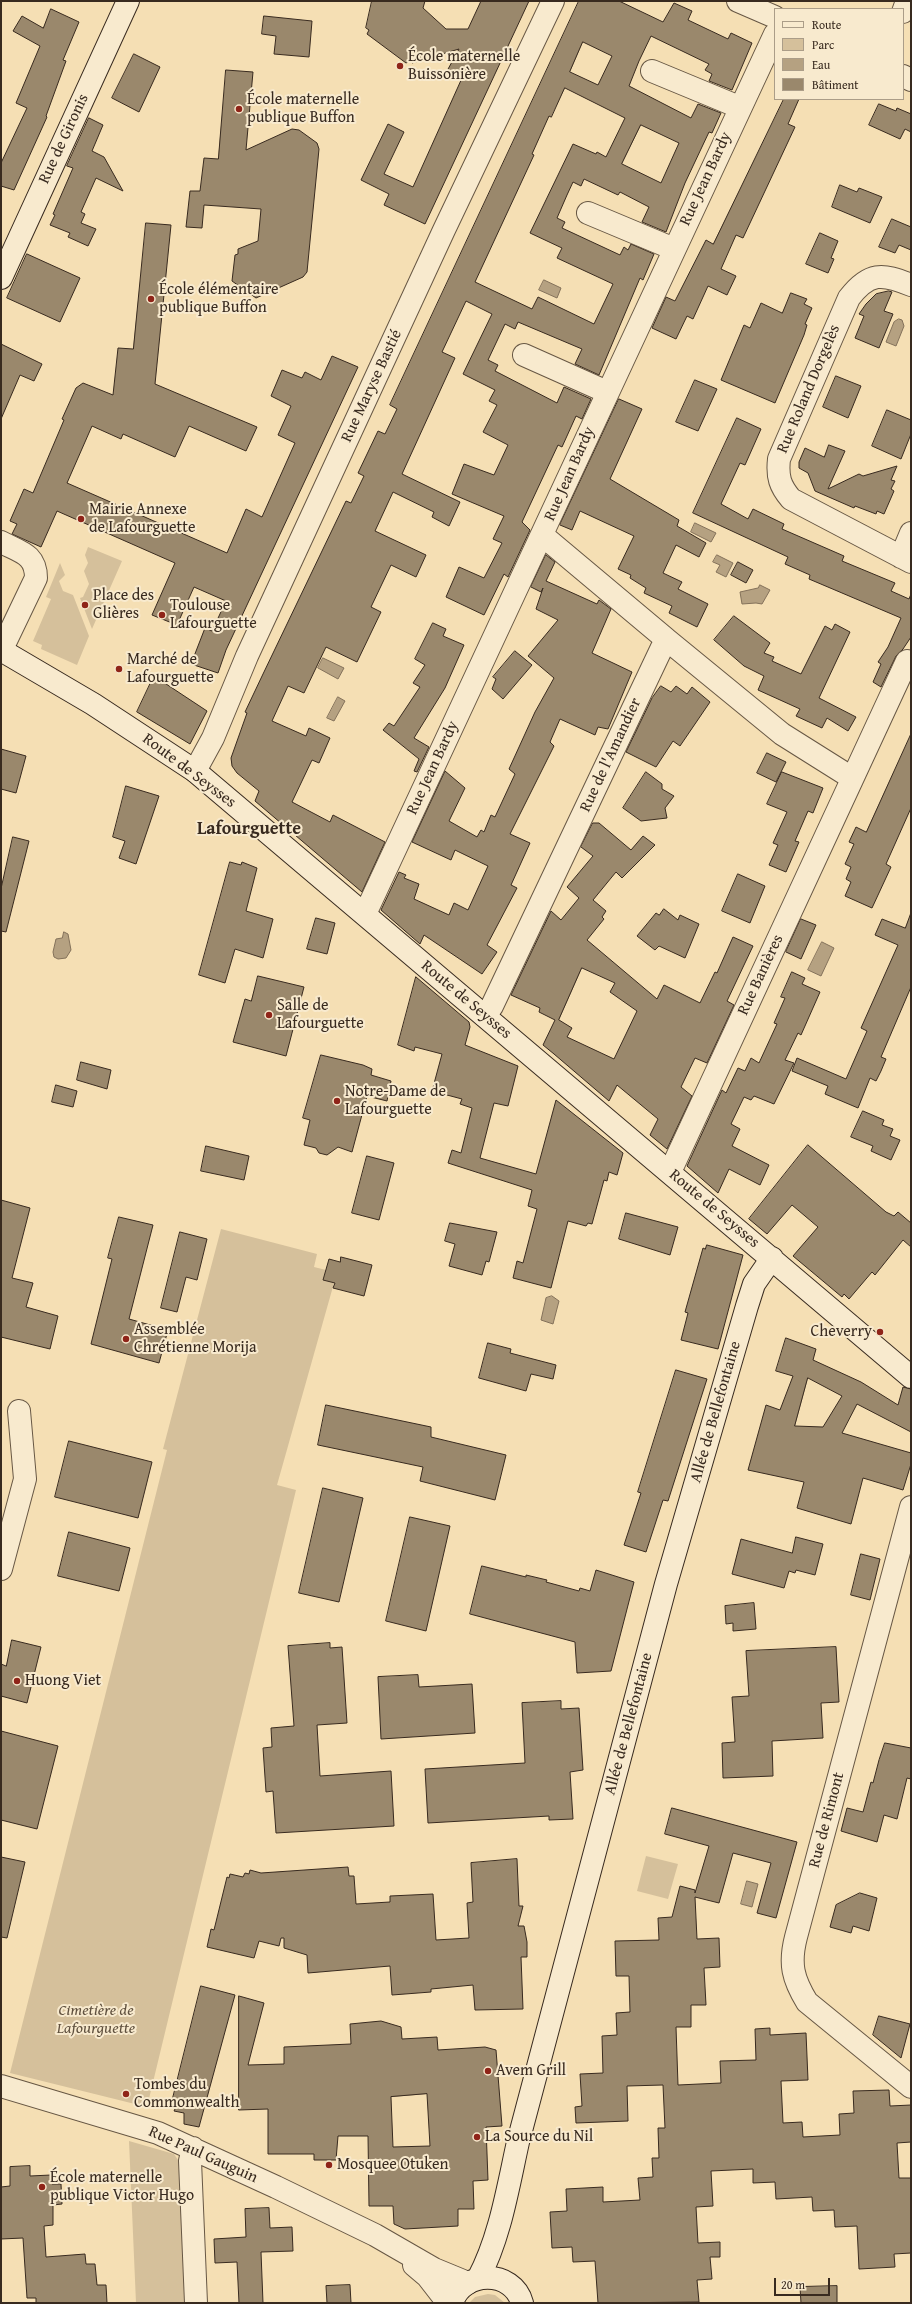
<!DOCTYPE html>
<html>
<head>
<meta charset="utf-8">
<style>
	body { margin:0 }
	#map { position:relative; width:912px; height:2304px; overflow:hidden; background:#f5dfb4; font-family:"Gentium Book Plus",serif }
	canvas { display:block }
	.frame { position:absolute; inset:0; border:2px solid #382a1f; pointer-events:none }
	.legend { position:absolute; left:774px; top:8px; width:130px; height:92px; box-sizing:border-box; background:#f8eace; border:1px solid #ab9d88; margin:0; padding:5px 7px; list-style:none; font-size:12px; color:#382a1f }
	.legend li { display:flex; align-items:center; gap:8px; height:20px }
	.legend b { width:20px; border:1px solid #ab9d88 }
	.scale { position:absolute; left:774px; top:2278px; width:56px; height:18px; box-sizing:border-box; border:2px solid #382a1f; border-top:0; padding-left:5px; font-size:12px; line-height:14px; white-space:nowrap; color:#382a1f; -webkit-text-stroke:3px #f8eace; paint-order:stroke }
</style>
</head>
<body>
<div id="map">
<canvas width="912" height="2304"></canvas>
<div class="frame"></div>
<ul class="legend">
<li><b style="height:5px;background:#f8eace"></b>Route</li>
<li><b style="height:11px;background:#d5c09b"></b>Parc</li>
<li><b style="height:11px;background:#b5a181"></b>Eau</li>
<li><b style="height:11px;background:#9a886c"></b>Bâtiment</li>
</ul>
<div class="scale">20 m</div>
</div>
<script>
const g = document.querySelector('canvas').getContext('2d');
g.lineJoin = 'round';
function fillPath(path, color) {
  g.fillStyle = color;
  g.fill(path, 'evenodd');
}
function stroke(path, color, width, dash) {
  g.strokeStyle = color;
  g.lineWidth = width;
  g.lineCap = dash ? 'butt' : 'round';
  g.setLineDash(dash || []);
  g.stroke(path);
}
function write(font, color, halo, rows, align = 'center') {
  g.font = font + ' "Gentium Book Plus",serif';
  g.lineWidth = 4;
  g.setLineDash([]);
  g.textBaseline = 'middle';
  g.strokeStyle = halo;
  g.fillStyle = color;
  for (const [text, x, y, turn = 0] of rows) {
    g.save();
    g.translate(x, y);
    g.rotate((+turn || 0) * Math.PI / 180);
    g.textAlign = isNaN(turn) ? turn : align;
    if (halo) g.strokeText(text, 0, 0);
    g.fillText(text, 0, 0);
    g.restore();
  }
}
const green = new Path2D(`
	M88 547 122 561 92 629 80 598 83 597 89 584 84 571 88 563 85 555Z
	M60 563 65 575 59 581 63 591 73 595 89 636 77 665 41 649 42 645 33 641 51 599 46 597Z
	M221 1229 317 1254 314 1267 326 1270 323 1280 334 1283 277 1485 296 1490 147 2107 10 2073 167 1450 163 1449Z
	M646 1856 678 1864 668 1899 637 1891Z
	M129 2141 174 2154 182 2166 189 2303H136Z
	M488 2294 495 2295 505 2303H469L475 2297Z`);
const water = new Path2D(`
	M544 280 561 288 557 298 539 290Z
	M899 319 902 320 904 326 896 346 886 342 894 322Z
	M695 523 716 533 711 542 691 532Z
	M717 555 733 563 726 577 716 572 720 565 713 562Z
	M760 585 770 590 762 604 756 603 742 604 740 592 758 588Z
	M323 658 344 668 338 679 318 668Z
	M338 697 345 701 334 721 327 718Z
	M64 932 68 934 71 950 66 958 58 959 54 957 53 952 56 939 62 938Z
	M822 942 834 948 821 976 808 970Z
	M552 1296 559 1301 553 1324 541 1320 546 1298Z
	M747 1881 758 1884 752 1907 741 1904Z`);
const building = new Path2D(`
	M372 1H425L423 8 446 29H468L481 1H529L425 224 384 205 389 194 361 180 388 124 404 132 384 174 413 187 462 78 447 71 459 49 412 63 410 61 406 63 367 34 369 30 366 28Z
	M579 1H619L663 22 674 3 692 11 688 20 728 39 731 33 752 43 732 90 709 81 712 74 705 70 709 64 651 36 639 61 629 86 691 118 698 104 721 113 712 133 709 132 685 183 666 232 642 222 649 207 620 192 618 195 584 179 581 186 573 182 567 195 557 218 565 222 562 228 620 255 624 247 628 250 631 244 654 254 643 280 640 278 599 375 575 364 582 349 518 322 515 329 505 324 488 360 498 365 495 371 557 403 564 387 591 399 582 419 576 416 562 447 558 445 522 522 530 530 508 577 504 574 484 615 446 597 459 567 484 578 502 543 493 539 504 516 452 494 464 464 494 475 508 445 483 432 497 405 489 401 495 390 463 374 492 314 466 301 442 352 455 358 402 474 460 502 449 526 432 517 434 512 393 492 375 531 426 555 416 577 391 565 371 607 381 612 357 662 326 647 304 693 288 686 272 721 306 736 309 728 330 738 319 763 312 760 292 802 330 822 333 815 385 842 362 892 255 801 259 791 237 773 232 766 231 758 247 713 245 712 263 674 346 501 351 503 364 476 358 473 378 431 385 434 397 409 390 405ZM583 42 612 56 598 85 570 72ZM565 88 625 118 606 157 597 152 596 154 573 144 530 233 562 248 557 258 613 284 594 324 538 297 532 309 475 282 534 155 532 154 549 116 551 117ZM641 125 679 143 661 183 622 164Z
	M51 9 79 22 63 60 66 61 46 116 47 117 14 190 1 186V163L27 108 16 103 40 46 13 31 22 16 43 28Z
	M264 16 312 21 309 57 274 54 276 36 262 34Z
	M134 54 160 67 139 112 112 98Z
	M226 70 253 72 246 150 292 129 299 130 317 143 319 149 307 272 303 277 256 298 232 281 235 255 238 254V249L258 241 261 209 204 205 202 228 186 227 190 191H200L204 158 218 159Z
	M784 99H799L788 124 795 127 743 238 736 235 721 269 736 276 727 295 708 286 693 319 687 316 676 339 652 328 666 297 675 301 706 240 713 244Z
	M879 104 896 111 897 108 911 114V132L905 129 900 139 869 125Z
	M89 118 103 125 92 151 104 157 123 191 96 178 81 212 85 214 81 223 96 229 88 246 68 237 70 233 50 225 55 215 53 214 73 168 67 166Z
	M840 185 857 192 859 188 882 197 870 223 832 207Z
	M892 219 911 227V250L899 245 895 253 879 247Z
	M146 223 171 225 155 384 257 427 246 451 189 426 175 457 123 434 121 439 92 426 67 483 227 553 246 509 262 517 295 443 278 435 291 406 271 396 282 370 302 378 305 372 321 380 332 356 358 367 226 650 218 673 191 664 205 628 212 631 226 601 194 587 177 625 152 615 175 563 57 511 41 547 12 534 17 524 10 521 24 489 33 493 64 420 62 419 76 388 83 383 113 395 118 348 133 349Z
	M820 233 838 241 831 258 834 259 828 273 806 264Z
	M27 254 80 278 60 322 7 298Z
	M889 291 892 292 884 311 893 314 879 348 855 338 864 316 859 314 866 304 876 294Z
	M791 293 807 299 804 304 812 308 805 324 807 325 804 335 775 403 721 380 744 325 750 328 761 303 782 313Z
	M1 344 42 364 34 381 20 375 1 419Z
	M836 376 861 386 848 418 823 407Z
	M695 380 717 389 698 431 676 422Z
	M619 399 642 409 610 479 679 520 677 526 706 543 699 557 676 545 663 573 682 582 678 589 708 604 697 627 669 613 672 606 644 593 646 588 630 578 631 575 618 569 634 536 580 511 572 530 560 525Z
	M887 410 911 420V434L901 459 872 446Z
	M737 418 761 429 745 465 740 463 721 504 748 519 753 509 784 524 782 529 844 556 842 561 895 583 891 591 909 599 911 594V637L903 649 896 656 881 687 873 682 881 664 878 662 888 647 901 618 809 579 810 575 785 564 788 557 693 513Z
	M829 445 845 451 828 489 859 474 863 476 897 466 891 480 895 481 891 489 894 491 884 514 877 511 876 514 855 506 854 508 815 491 808 473 799 468V462L805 448 824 457Z
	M546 555 555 562 546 581 597 604 599 600 611 609 592 653 632 672 608 729 598 727 595 735 560 719 550 742 554 746 510 834 530 843 511 885 517 888 487 945 497 952 482 974 424 935 420 944 381 910 399 872 406 875 404 878 419 884 414 899 449 915 454 903 468 910 488 866 455 850 451 860 412 842 445 771 465 788 449 821 477 837 481 830 484 832 491 815 495 817 515 774 509 769 535 712 554 678 528 656 558 620 536 609 543 588 541 592 531 587Z
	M738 562 753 570 746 583 731 575Z
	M734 616 770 643 764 653 774 657 772 661 801 674 825 626 832 630 835 624 850 632 819 698 856 717 848 731 827 718 822 728 796 716 800 709 758 690 764 676 744 666 714 640Z
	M433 623 446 629 443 636 464 645 445 688 414 738 429 747 417 772 414 771 419 759 383 730 389 723 394 726 420 687 413 683 425 665 415 659Z
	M515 651 532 665 503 699 492 689 496 679 493 677Z
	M154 676 207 711 190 744 137 712Z
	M661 686 671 692 676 686 687 694 692 687 710 702 680 746 673 741 656 767 626 752 652 698Z
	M911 734V808L886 864 891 867 872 908 845 896 851 882 846 879 851 867 845 864 854 844 849 842 856 827 866 832Z
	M1 749 26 756 16 793 1 789Z
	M767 753 786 762 776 782 757 773Z
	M646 772 662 784V789L674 796 665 808 667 818 641 821 623 808Z
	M782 772 823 788 813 813 808 811 795 841 799 842 786 872 769 865 778 845 773 843 787 812 767 804Z
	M126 786 159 796 136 864 119 858 125 841 113 837Z
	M593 823H599L631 850 643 836 655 845 622 878 616 872 593 900 606 911 602 917 604 919 587 940 657 999 664 985 700 1003 715 972 717 973 733 937 753 946 727 1001 734 1005 707 1063 695 1058 681 1087 692 1096 667 1149 650 1135 658 1119 617 1085 609 1101 554 1054 543 1045 555 1020 539 1012 540 1008 511 995 551 911 561 920 579 898 567 887 593 856 581 847ZM582 968 615 983 610 992 637 1011 614 1059 567 1037 572 1028 559 1020Z
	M13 837 29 841 6 932 1 931V889Z
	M230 862 241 865 242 862 257 868 246 911 273 919 263 958 235 949 225 983 199 975Z
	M738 874 765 886 750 923 722 911Z
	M664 909 678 920 680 915 699 924 685 958 659 946 655 950 637 936 656 913 659 915Z
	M911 913V987L881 1057 886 1059 881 1071 876 1081 870 1078 858 1108 825 1094 828 1086 792 1071 797 1058 846 1079 867 1031 861 1028 898 945 875 935 882 919 905 928Z
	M316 918 335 923 327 954 307 949Z
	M801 919 816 925 801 959 786 952Z
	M792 972 805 978 802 984 820 992 801 1035 798 1033 785 1060 794 1063 774 1104 754 1096 751 1100 744 1097 731 1124 740 1129 732 1146 769 1165 760 1185 729 1169 718 1193 687 1166 722 1090 726 1093 738 1068 745 1071 751 1058 759 1063 777 1024 774 1023 785 998 781 997Z
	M258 976 304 987 286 1056 233 1042 245 999 251 1001Z
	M416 977 469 1022 470 1027 465 1045 518 1066 508 1106 494 1103 480 1158 536 1174 556 1100 623 1153 617 1175 609 1172 607 1181 604 1180 592 1224 588 1223 586 1226 568 1221 551 1288 513 1278 517 1261 523 1263 537 1209 528 1206 532 1190 448 1163 452 1150 461 1153 472 1108 460 1104 462 1099 432 1091 442 1054 415 1047 414 1051 398 1045Z
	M321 1055 363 1065 372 1069 371 1075 391 1081 387 1101 367 1096 352 1152 338 1147 327 1155 319 1153 316 1148 304 1145 310 1120 303 1118Z
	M81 1062 111 1070 107 1089 77 1080Z
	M56 1085 77 1091 73 1107 52 1102Z
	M863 1111 884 1120 882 1125 893 1129 890 1136 900 1140 891 1160 871 1151 873 1146 851 1137Z
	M808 1145 886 1212 894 1216 898 1212 911 1223V1247L903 1240 875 1275 872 1272 849 1299 844 1294 842 1297 793 1256 818 1227 792 1205 767 1234 749 1219Z
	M206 1146 249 1156 244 1180 201 1171Z
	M367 1156 394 1163 379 1220 352 1213Z
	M1 1200 30 1208 12 1278 33 1283 26 1307 58 1316 50 1349 1 1337Z
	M626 1213 678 1227 670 1255 619 1239Z
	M119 1217 153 1225 129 1319 168 1330 159 1363 91 1344 112 1259 108 1258Z
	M450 1223 497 1232 489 1262 486 1261 482 1275 449 1266 455 1244 445 1241Z
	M180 1232 207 1239 197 1280 186 1277 177 1312 161 1308Z
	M707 1245 743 1255 718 1349 681 1340 688 1313 685 1312 703 1248 705 1249Z
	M341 1257 372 1265 364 1296 333 1288 335 1283 323 1280 329 1259 340 1262Z
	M786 1338 816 1349 813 1360 861 1382 898 1405 903 1387 911 1389V1432L857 1404 842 1433 911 1453V1464L903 1490 863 1478 851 1524 797 1508 804 1482 748 1470 766 1405 780 1410 793 1376 776 1371ZM808 1378 842 1396 823 1427 795 1426Z
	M488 1343 511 1349 510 1353 556 1365 553 1379 531 1374 526 1391 479 1378Z
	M676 1370 707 1379 668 1501 663 1500 646 1552 624 1545 641 1493 638 1492Z
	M326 1405 431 1427V1437L506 1455 495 1500 420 1481 423 1467 318 1445Z
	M69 1441 152 1462 138 1518 55 1497Z
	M323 1488 363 1498 339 1602 299 1593Z
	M410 1517 450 1526 426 1631 386 1621Z
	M69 1532 130 1548 119 1591 58 1576Z
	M796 1537 823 1544 815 1575 796 1570 795 1573 789 1571 784 1588 732 1574 741 1539 792 1553Z
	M861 1554 880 1559 870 1600 851 1595Z
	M482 1566 526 1577V1575L547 1580 546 1582 579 1591 580 1588 590 1591 596 1570 634 1582 611 1671 577 1673 575 1642 470 1614Z
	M754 1603 756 1629 733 1631V1623L726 1624 725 1606Z
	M12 1640 41 1647 27 1703 1 1696V1664L6 1666Z
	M330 1643V1648L342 1647 347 1723 317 1725 320 1776 391 1771 394 1826 276 1833 273 1791 266 1792 263 1748 272 1747 271 1728 294 1726 288 1646Z
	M836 1647 839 1702 821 1703 823 1738 772 1741 773 1776 723 1778 722 1743 735 1742 732 1697 749 1696 746 1651Z
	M418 1675 419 1687 472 1684 475 1733 381 1739 378 1677Z
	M561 1701V1709L579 1708 583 1770 570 1772 573 1819 549 1820V1816L428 1823 425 1769 525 1763 522 1703Z
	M1 1731 58 1746 37 1829 1 1820Z
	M885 1743 911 1748V1779L907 1778 897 1819 884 1815 877 1842 841 1831 847 1808 863 1812 871 1782 873 1783 879 1760Z
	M672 1808 797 1842 776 1918 757 1913 771 1863 733 1853 719 1903 695 1897 697 1939 719 1938 720 1967 704 1968 706 2005H691V2027H676L678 2085 721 2083 720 2061 756 2060 755 2029 770 2028V2035L806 2033 808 2080 781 2081 783 2123 802 2122 803 2137 840 2135 839 2114 854 2113 853 2091 889 2090 890 2106 911 2105V2142L897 2143 899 2178H911V2253L894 2254 895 2267 859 2269 857 2226 835 2227 834 2210 813 2211 812 2197 776 2199 775 2182 753 2183V2169L711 2171 713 2206 696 2207 698 2243 720 2242V2257H710L712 2279 697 2280 699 2302 598 2303 595 2261 573 2262 572 2247 552 2248 550 2212 567 2211 566 2189 603 2187V2202L640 2200 638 2178 653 2177 652 2158H659L658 2128H665L663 2085 627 2086 628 2121 576 2123 575 2107 582 2106 580 2074 603 2073 602 2036 617 2035 616 2013 630 2012 629 1976H616L615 1941 659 1940 658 1918 672 1917 680 1886 695 1890V1893L709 1846 665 1834Z
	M1 1857 25 1862 7 1938 1 1937Z
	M517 1859 519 1906H523L518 1926H524L527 1942V1957H521L523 2009 475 2010 473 1985 431 1989V1992L392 1995 390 1966 308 1973 307 1955 284 1948V1938H281L279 1946 259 1941 254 1958 207 1947 211 1929 214 1930 227 1877 229 1878 230 1874 243 1877 245 1873 249 1874 250 1870 261 1873 348 1867 349 1876H354L356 1904 390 1902V1896L433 1894 436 1940 469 1938 467 1903 473 1902 471 1863Z
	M860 1893 877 1898 869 1931 853 1926 851 1933 830 1927 836 1905Z
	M201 1986 235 1995 199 2127 184 2124V2113L174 2111 176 2107 171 2106Z
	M239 1996 264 2003 248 2065 284 2064V2047L351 2044 350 2024 381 2021 401 2027 402 2039 437 2037 438 2050 485 2047 496 2050 502 2126 486 2127 488 2180 473 2181 474 2209H458V2226L405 2229 394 2224 393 2206H369L368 2136H338L336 2160H314V2154H268V2109L239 2110ZM427 2094 430 2146 393 2147 391 2097Z
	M879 2016 910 2024 901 2058 873 2035Z
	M30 2166V2176L51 2175 52 2184H61L62 2204 53 2205V2225L44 2226 46 2257 85 2254 86 2264H95L97 2285H106L107 2303H36V2298H27L23 2238 1 2239V2187L10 2186V2167Z
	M269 2208 270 2228 292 2227 293 2251 261 2252 263 2303H239L237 2262 215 2263 214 2239 246 2237 245 2209Z
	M350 2285 351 2303H327L326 2286Z
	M837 2286V2303H801L800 2287Z`);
const street = new Path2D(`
	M738 1 775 17
	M903 12 907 1
	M652 71 739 107
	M903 76 911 80
	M588 213 674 249
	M911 285C882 273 869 272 849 298L779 459C777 477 780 486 791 499L911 562
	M524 355 607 392
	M1 542C20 552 36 554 36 578L1 651
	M901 557 911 533
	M666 639 782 734 852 778
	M195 771 213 738 247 656 444 230 553 1
	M365 914 775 34
	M485 1016 492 1006 666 639 542 535
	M670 1172 907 661
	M911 1507 796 1937C789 1964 793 1979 807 2002L911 2087
	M1 1569 25 1479 19 1411
	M1 2086 158 2133 276 2187 375 2235 434 2269 468 2283
	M193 2148 190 2161 196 2303
	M414 2265 427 2276 448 2303`);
const secondary = new Path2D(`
	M1 278 128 1
	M1 650 93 704 195 771 911 1377
	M478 2279C500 2238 508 2187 518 2142L666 1584 747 1306 754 1284 772 1258
	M452 2303C462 2270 513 2269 522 2303`);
const markers = [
	[400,66,4,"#8f2418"],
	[239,109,4,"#8f2418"],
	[151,299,4,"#8f2418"],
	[81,519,4,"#8f2418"],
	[85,605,4,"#8f2418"],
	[162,615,4,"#8f2418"],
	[119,669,4,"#8f2418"],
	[269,1015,4,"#8f2418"],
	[337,1101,4,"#8f2418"],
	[880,1332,4,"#8f2418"],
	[126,1339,4,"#8f2418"],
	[17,1681,4,"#8f2418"],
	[488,2071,4,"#8f2418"],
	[126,2094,4,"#8f2418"],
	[477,2137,4,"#8f2418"],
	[329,2165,4,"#8f2418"],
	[42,2187,4,"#8f2418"]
];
const poiNames = [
	["École maternelle",408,57],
	["Buissonière",408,75],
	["École maternelle",247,100],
	["publique Buffon",247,118],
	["École élémentaire",159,290],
	["publique Buffon",159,308],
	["Mairie Annexe",89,510],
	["de Lafourguette",89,528],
	["Place des",93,596],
	["Glières",93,614],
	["Toulouse",170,606],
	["Lafourguette",170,624],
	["Marché de",127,660],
	["Lafourguette",127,678],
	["Salle de",277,1006],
	["Lafourguette",277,1024],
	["Notre-Dame de",345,1092],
	["Lafourguette",345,1110],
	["Assemblée",134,1330],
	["Chrétienne Morija",134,1348],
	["Cheverry",872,1332,"right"],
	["Huong Viet",25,1681],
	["Avem Grill",496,2071],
	["Tombes du",134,2085],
	["Commonwealth",134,2103],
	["La Source du Nil",485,2137],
	["Mosquee Otuken",337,2165],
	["École maternelle",50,2178],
	["publique Victor Hugo",50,2196]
];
const streetNames = [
	["Rue de Gironis",64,139,-65],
	["Rue Jean Bardy",706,179,-65],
	["Rue Maryse Bastié",372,386,-65],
	["Rue Roland Dorgelès",809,389,-67],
	["Rue Jean Bardy",570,474,-66],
	["Rue de l'Amandier",611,755,-65],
	["Rue Jean Bardy",433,768,-65],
	["Route de Seysses",189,771,37],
	["Rue Banières",761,975,-65],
	["Route de Seysses",466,1000,40],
	["Route de Seysses",714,1209,40],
	["Allée de Bellefontaine",716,1412,-74],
	["Allée de Bellefontaine",629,1724,-75],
	["Rue de Rimont",827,1820,-75],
	["Rue Paul Gauguin",203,2155,24]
];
const parkNames = [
	["Cimetière de",96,2011],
	["Lafourguette",96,2029]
];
const quarterNames = [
	["Lafourguette",249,829]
];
fillPath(green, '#d5c09b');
fillPath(water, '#b5a181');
stroke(water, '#83715a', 1);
fillPath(building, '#9a886c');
stroke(building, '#382a1f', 1);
stroke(street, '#675744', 24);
stroke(secondary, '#382a1f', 24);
stroke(street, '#f8eace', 22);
stroke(secondary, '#f8eace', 22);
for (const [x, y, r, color] of markers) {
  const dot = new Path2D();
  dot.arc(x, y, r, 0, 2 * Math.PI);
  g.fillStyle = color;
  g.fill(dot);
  stroke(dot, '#f8eace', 1.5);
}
write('16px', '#382a1f', '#f8eace', poiNames, 'left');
write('16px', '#382a1f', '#f8eace', streetNames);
write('italic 16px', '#5f503e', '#f8eace', parkNames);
write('bold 18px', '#382a1f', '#f8eace', quarterNames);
</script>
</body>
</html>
